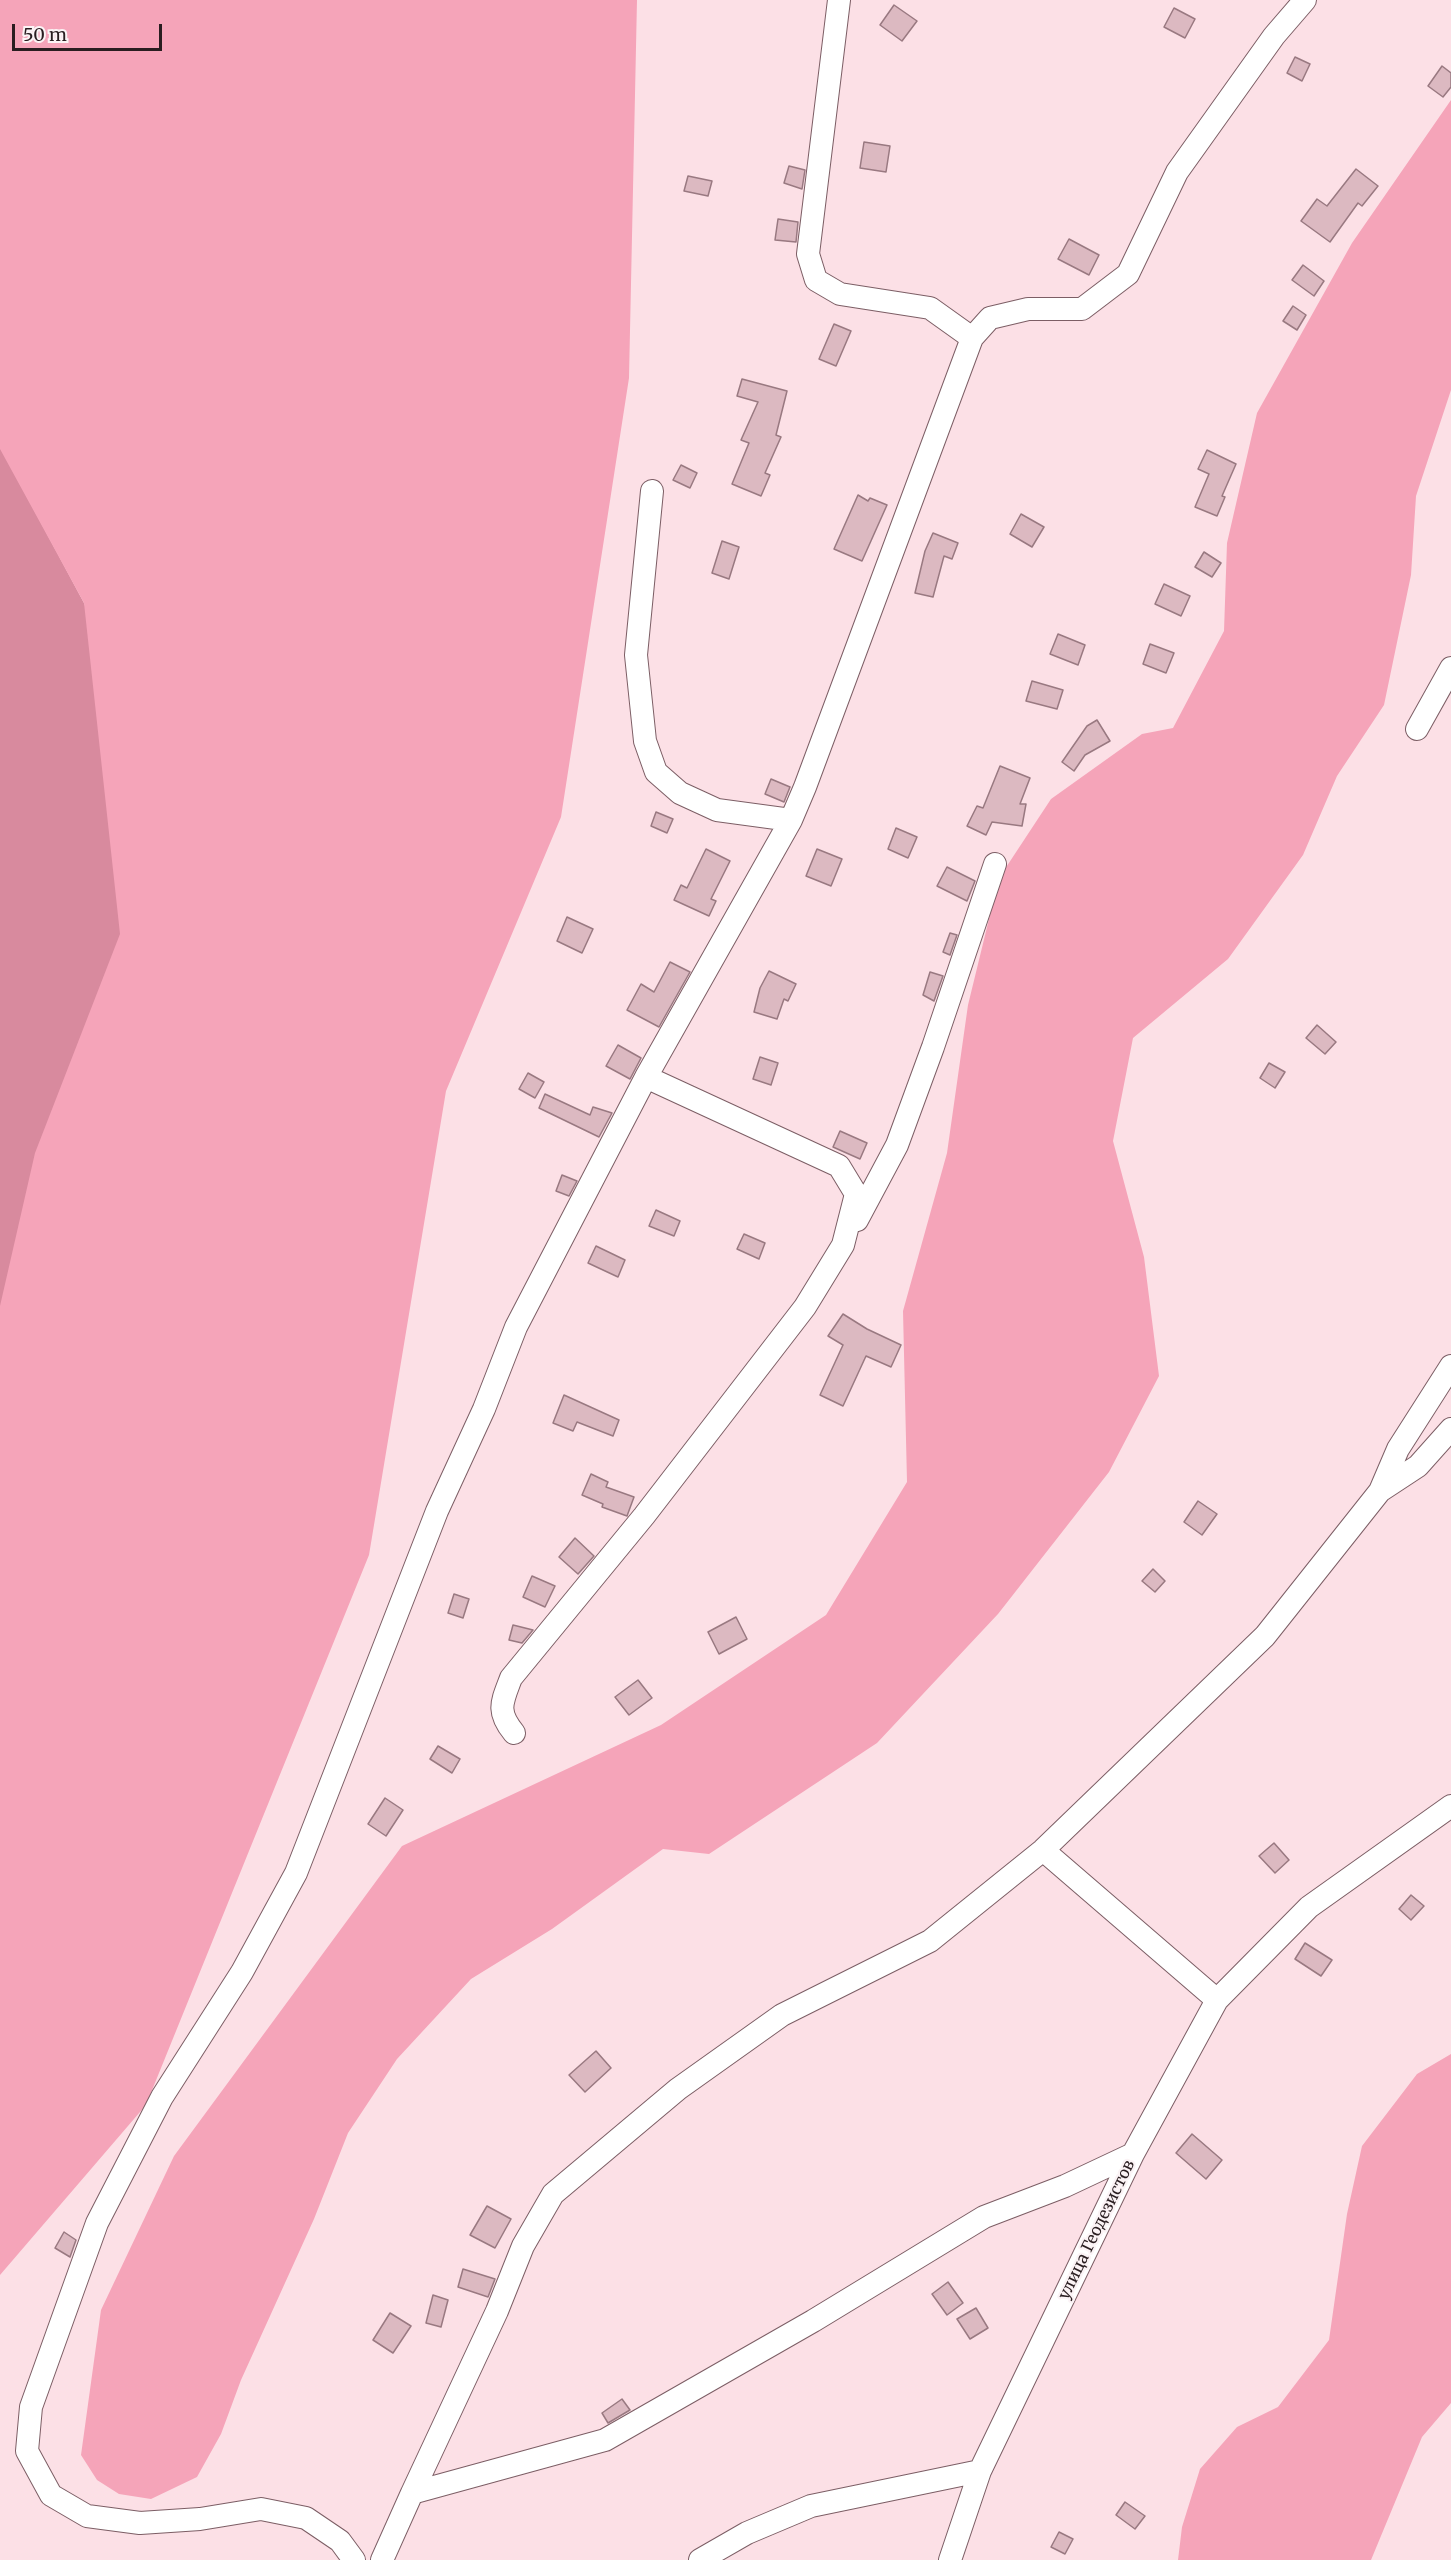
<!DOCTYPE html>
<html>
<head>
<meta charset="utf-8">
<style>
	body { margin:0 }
	#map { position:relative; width:1451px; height:2560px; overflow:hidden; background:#fce0e6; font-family:Merriweather,serif }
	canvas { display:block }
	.scale { position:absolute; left:12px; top:24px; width:150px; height:27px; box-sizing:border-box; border:3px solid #291d20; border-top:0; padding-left:8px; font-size:18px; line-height:21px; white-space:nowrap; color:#291d20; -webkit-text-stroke:4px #fbf3f5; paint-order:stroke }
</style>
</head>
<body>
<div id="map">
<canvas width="1451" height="2560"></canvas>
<div class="scale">50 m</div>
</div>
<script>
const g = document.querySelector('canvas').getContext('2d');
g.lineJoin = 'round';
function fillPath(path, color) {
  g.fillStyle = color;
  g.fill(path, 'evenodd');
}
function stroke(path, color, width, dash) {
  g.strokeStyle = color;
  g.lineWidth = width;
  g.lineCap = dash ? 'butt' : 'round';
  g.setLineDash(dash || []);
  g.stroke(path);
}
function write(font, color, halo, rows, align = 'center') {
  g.font = font + ' Merriweather,serif';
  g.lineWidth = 4.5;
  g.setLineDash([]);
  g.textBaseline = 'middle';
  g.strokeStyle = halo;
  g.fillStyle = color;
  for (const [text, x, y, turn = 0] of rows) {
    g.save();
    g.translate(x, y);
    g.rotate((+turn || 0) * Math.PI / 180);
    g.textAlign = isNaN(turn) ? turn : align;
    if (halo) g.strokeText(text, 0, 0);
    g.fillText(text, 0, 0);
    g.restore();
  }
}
const forest = new Path2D(`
	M0 446 84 603 181 861 0 1440Z`);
const water = new Path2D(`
	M0 0H637L629 378 561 817 446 1091 369 1555 146 2105 0 2275V1306L35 1153 120 934 84 603 0 449Z
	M1451 100V390L1416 496 1411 575 1384 705 1337 776 1303 855 1228 959 1133 1038 1113 1141 1144 1257 1159 1376 1109 1472 998 1614 877 1743 709 1854 663 1849 552 1929 471 1979 397 2059 348 2133 314 2219 241 2380 221 2434 197 2477 151 2499 119 2494 97 2480 81 2455 101 2310 174 2156 402 1846 661 1725 826 1615 907 1482 903 1311 947 1153 968 1005 999 878 1051 799 1142 734 1173 728 1224 631 1227 543 1257 413 1352 243Z
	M1451 2054V2403L1422 2437 1371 2560H1178L1182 2527 1200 2469 1237 2427 1278 2407 1329 2340 1347 2214 1362 2146 1417 2074Z`);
const building = new Path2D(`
	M894 5 917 21 902 41 880 25Z
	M1174 8 1195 19 1185 38 1164 27Z
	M1295 57 1310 64 1302 81 1287 73Z
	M1442 66 1451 73V87L1443 97 1428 86Z
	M864 142 890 146 886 172 860 168Z
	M789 166 805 170 802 189 784 183Z
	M1356 169 1378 186 1362 206 1358 203 1330 242 1301 221 1317 199 1327 206Z
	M688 176 712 181 708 196 684 191Z
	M778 219 798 222 796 242 775 240Z
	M1069 239 1099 255 1089 275 1058 259Z
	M1303 265 1324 281 1314 296 1292 280Z
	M1293 306 1306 315 1297 330 1283 321Z
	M834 324 851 331 836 366 819 359Z
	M742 379 787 391 776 435 781 437 765 473 770 475 761 496 732 484 749 443 741 440 758 402 737 396Z
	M1207 450 1236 464 1222 496 1225 497 1217 516 1195 507 1209 474 1198 469Z
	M681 465 697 473 690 488 673 480Z
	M858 495 868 501 870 498 887 505 862 561 834 549Z
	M1021 514 1044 527 1032 547 1010 534Z
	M933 533 958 543 952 559 944 556 933 597 915 593 925 551Z
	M722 541 739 547 729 579 712 573Z
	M1204 552 1221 563 1212 577 1195 567Z
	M1164 584 1190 596 1181 616 1155 604Z
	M1058 634 1085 645 1078 665 1050 654Z
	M1150 644 1174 653 1166 673 1143 664Z
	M1032 681 1063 690 1057 709 1026 701Z
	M1097 720 1110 741 1085 755 1074 771 1062 762 1087 726Z
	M1000 766 1030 778 1020 804H1026L1022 826 992 822 986 835 967 826 977 806 983 808Z
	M771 779 790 787 784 802 765 794Z
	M656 812 673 819 667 833 651 826Z
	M896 828 917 837 908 858 888 849Z
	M706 849 730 861 711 899 716 901 709 916 674 900 681 885 687 888Z
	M817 849 842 859 831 886 806 876Z
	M947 867 975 881 967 901 937 886Z
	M567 917 593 929 582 953 557 941Z
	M950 933 957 935 950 955 943 952Z
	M670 962 690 972 659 1027 627 1010 641 984 654 992Z
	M769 971 796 984 788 1001 784 999 777 1019 754 1012 760 988Z
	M930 972 943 976 934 1001 923 995Z
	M1317 1025 1336 1042 1325 1054 1306 1038Z
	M618 1045 641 1058 630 1079 606 1066Z
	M760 1057 778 1063 771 1085 753 1079Z
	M1269 1063 1285 1072 1275 1088 1260 1078Z
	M528 1073 544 1082 535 1098 519 1089Z
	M545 1094 590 1115 593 1107 612 1113 599 1137 539 1108Z
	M840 1131 867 1143 860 1159 833 1147Z
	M562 1175 577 1181 569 1196 556 1191Z
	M656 1210 680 1221 674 1236 649 1226Z
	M744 1234 765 1243 759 1259 737 1249Z
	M596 1246 625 1260 618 1277 588 1263Z
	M843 1314 867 1329 901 1345 891 1367 866 1356 843 1406 820 1395 843 1345 828 1336Z
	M564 1395 619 1420 613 1436 577 1422 573 1431 553 1423Z
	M591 1474 608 1482 606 1487 634 1497 627 1516 602 1507 603 1504 582 1495Z
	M1198 1501 1217 1514 1202 1535 1184 1522Z
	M575 1538 594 1556 578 1574 559 1557Z
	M1153 1569 1165 1581 1155 1592 1142 1581Z
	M532 1576 555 1586 545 1607 523 1597Z
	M454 1594 469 1599 463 1618 448 1613Z
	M736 1617 747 1639 719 1654 708 1632Z
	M513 1625 533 1630 522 1643 509 1640Z
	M638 1680 652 1698 629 1715 615 1697Z
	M438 1746 460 1759 452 1773 430 1759Z
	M385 1798 403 1810 386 1836 368 1824Z
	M1274 1843 1289 1860 1275 1873 1259 1856Z
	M1411 1895 1424 1906 1411 1920 1399 1909Z
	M1305 1943 1332 1960 1321 1976 1295 1959Z
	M596 2051 611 2068 585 2092 569 2075Z
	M1192 2134 1222 2160 1206 2179 1176 2153Z
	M487 2206 511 2219 495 2248 470 2235Z
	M64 2232 76 2240 70 2257 55 2248Z
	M463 2269 495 2279 488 2297 458 2287Z
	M948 2282 963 2303 947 2315 932 2294Z
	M433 2295 448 2300 441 2327 426 2323Z
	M976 2308 988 2328 970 2339 957 2319Z
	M390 2313 411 2326 393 2353 373 2340Z
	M622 2399 630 2410 608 2423 602 2413Z
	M1125 2502 1145 2516 1135 2529 1116 2515Z
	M1059 2532 1073 2539 1065 2554 1051 2547Z`);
const minor = new Path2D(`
	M839 0 808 254 816 280 840 294 930 308 972 338
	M652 491 636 655 645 741 656 772 680 793 717 810 791 820
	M1417 729 1451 668
	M857 1220 897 1145 933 1047 995 864
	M1380 1491 1398 1449 1451 1366
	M514 1733C496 1711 502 1702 511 1678L644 1516 805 1307 843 1245 856 1194 839 1166 646 1077
	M1043 1850 1217 2000
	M412 2493 497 2311 523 2246 553 2194 678 2089 782 2015 930 1941 1043 1850 1265 1636 1380 1491 1418 1466 1451 1429
	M354 2560 340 2541 306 2518 261 2509 200 2519 140 2523 87 2516 51 2495 27 2451 31 2407 97 2223 162 2097 242 1972 296 1873 437 1511 484 1409 516 1327 646 1077 791 820 805 787 972 338 990 318 1028 309H1082L1128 274 1177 172 1274 36 1305 0
	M382 2560 412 2493 605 2440 813 2321 984 2217 1065 2186 1133 2154
	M700 2560 747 2533 811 2506 980 2471 1133 2154 1217 2000 1309 1907 1451 1806
	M950 2560 980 2471`);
const streetNames = [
	["улица Геодезистов",1097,2230,-64]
];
fillPath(forest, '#d88a9e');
fillPath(water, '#f5a4b9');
fillPath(building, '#dcb9c1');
stroke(building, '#997981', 1.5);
stroke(minor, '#7c5e65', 24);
stroke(minor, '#fff', 22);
write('16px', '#291d20', '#fbf3f5', streetNames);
</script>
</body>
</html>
